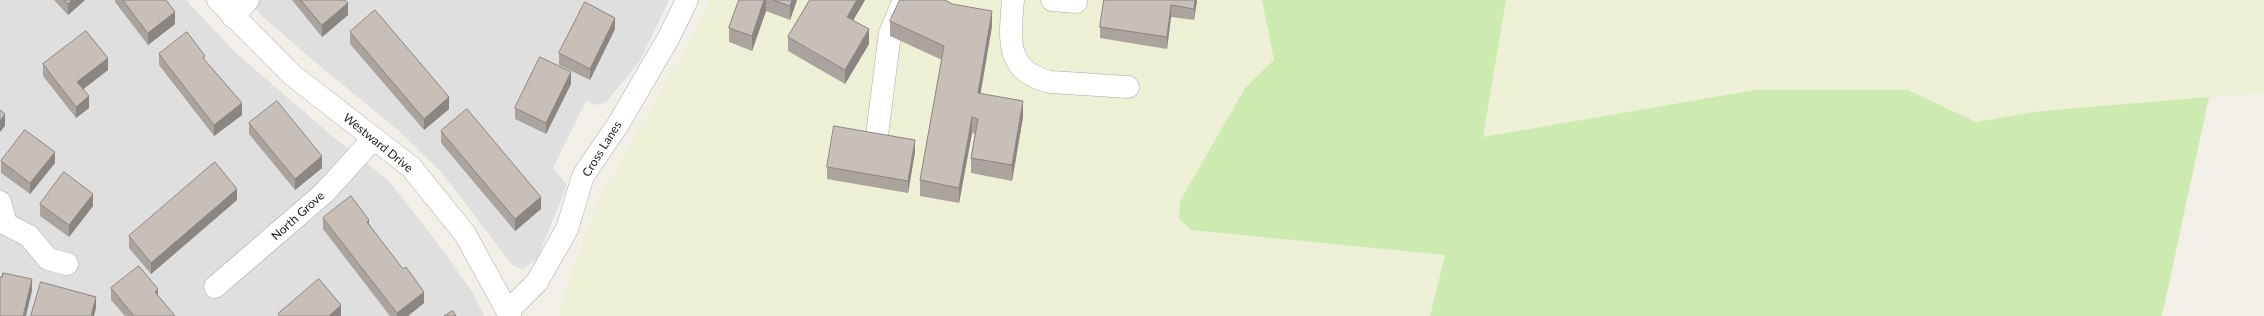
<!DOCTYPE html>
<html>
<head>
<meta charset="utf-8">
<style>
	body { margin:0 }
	canvas { display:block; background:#f2efe9 }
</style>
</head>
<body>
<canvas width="2264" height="316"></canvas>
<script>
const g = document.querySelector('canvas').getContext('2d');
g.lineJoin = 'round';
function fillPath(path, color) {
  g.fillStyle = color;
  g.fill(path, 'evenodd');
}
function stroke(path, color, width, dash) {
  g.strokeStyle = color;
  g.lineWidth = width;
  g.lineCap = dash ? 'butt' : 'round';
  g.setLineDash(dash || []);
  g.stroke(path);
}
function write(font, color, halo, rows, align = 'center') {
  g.font = font + ' Lato,sans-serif';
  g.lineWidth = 4;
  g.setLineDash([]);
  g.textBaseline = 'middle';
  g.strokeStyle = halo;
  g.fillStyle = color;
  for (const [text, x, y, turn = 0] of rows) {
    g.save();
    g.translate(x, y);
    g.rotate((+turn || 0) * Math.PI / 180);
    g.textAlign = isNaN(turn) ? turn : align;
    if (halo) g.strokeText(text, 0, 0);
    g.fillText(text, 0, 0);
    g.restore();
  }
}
const residential = new Path2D(`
	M0 0H186L235 52 332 136 389 181 439 245 473 293 484 316H0Z
	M247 0H669L640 61 606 102 598 105 586 101 553 168 567 185 537 259 523 269 513 266 442 173 399 131 315 62 263 17Z`);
const farmland = new Path2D(`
	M709 0H1262L1274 60 1245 88 1181 201 1179 219 1191 230 1445 255 1430 316H560V306L598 200 707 9Z
	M1506 0H2264V93L2041 111 1976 122 1908 90 1482 137Z`);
const grass = new Path2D(`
	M1262 0H1506L1483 137 1755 90H1908L1976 122 2041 111 2209 97 2162 316H1430L1445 255 1191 230 1179 219 1180 201 1245 88 1274 60Z`);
const minor = new Path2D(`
	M218 0 292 75 411 167 465 234 510 316
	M1013 0C1010 38 1004 72 1051 82L1128 87
	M1052 0 1076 2
	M233 17 248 0
	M877 135 890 33 904 0
	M0 202 6 224
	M6 224 29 236 48 259 67 264
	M215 287 324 193 374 138
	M509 310 537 282 567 229 583 176 619 123 669 37 687 0`);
const wall = new Path2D(`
	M54 0H85L68 15Z
	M115 0H166L175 24 148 45 115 2Z
	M292 0H345L348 15 322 37Z
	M739 0H797L790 20 766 11 752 51 729 42V28Z
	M810 0H865L853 20 869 44 845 84 788 51V37Z
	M1104 0H1197L1194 20 1171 17 1167 49 1100 38V27Z
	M890 21 992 26 980 93 1023 117 1012 181 971 173V158L975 134 972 133 959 203 920 196V180L942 60 890 36Z
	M615 29 590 80 559 65V53Z
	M350 32 449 109 424 130 350 44Z
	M159 54 205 62 242 115 214 136 159 65Z
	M43 64 108 70 83 89 89 108 76 118 43 76Z
	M571 84 546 134 515 119V108Z
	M249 123 322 168 295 190 249 134Z
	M441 131 541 209 515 231 441 143Z
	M915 152 908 193 827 179V167Z
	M1 161 55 163 30 194 1 173Z
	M237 200 151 274 129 248V236Z
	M40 204 93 206 69 237 40 216Z
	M323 218 369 226 424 303 408 316H390L323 229Z
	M111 288 158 295 175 316H125L111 300Z`);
const shadedWall = new Path2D(`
	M72 0H85L68 15V4Z
	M764 0H766V11L752 51V36Z
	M792 0H797L790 20V6Z
	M857 0H865L847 31V17Z
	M1195 0H1197L1194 20V9Z
	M348 3V15L322 37V25Z
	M1171 5V17L1167 49V37Z
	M992 11V26L978 109V93Z
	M175 12V24L148 45V33Z
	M615 18V29L590 80V69Z
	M869 29V44L845 84V70Z
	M108 58V70L77 94V82Z
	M571 72V84L546 134V123Z
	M89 96V108L76 118V107Z
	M449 97V109L424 130V119Z
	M1023 101V117L1012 181V165Z
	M242 103V115L214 136V125Z
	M5 114V126L0 132V121Z
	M972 117V133L959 203V188Z
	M915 140V152L908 193V181Z
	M55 152V163L30 194V183Z
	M322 156V168L295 190V179Z
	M237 189V200L151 274V263Z
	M93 194V206L69 237V225Z
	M541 197V209L515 231V219Z
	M369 220V232L367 222Z
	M32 279V291L26 316H23Z
	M158 289V301L155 292Z
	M424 292V303L408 316H397V313Z
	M96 297V308L94 316H91Z
	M341 305V316H329Z`);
const building = new Path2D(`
	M65 0H72L68 4Z
	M123 0H166L175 12 148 33Z
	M301 0H345L348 3 322 25Z
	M739 0H764L752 36 729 28Z
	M774 0H792L790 6Z
	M810 0H857L847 17 869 29 845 70 788 37Z
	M900 0H945L952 4 992 11 978 93 1023 101 1012 165 971 158 978 119 972 117 959 188 920 180 944 46 890 21Z
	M1104 0H1195L1194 9 1171 5 1167 37 1100 27Z
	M585 2 615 18 590 69 559 53Z
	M375 10 449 97 424 119 350 32Z
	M86 31 108 58 77 82 89 96 76 107 43 64Z
	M187 32 205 56 203 58 242 103 214 125 159 54Z
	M540 57 571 72 546 123 515 108Z
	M277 101 322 156 295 179 249 123Z
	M467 109 541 197 515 219 441 131Z
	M0 110 5 114 0 121Z
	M834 126 915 140 908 181 827 167Z
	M25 130 55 152 30 183 1 161Z
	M215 162 237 189 151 263 129 236Z
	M64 172 93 194 69 225 40 204Z
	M351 196 369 220 367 222 403 269 406 267 424 292 397 313 323 218Z
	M139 266 158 289 155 292 175 316H134L111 288Z
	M3 273 32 279 23 316H0V277H2Z
	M319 279 341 305 329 316H280L278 314Z
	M41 282 96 297 91 316H31Z
	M453 311 456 316H444Z`);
const streetNames = [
	["Westward Drive",378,143,39],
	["Cross Lanes",602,149,-58],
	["North Grove",298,216,-42]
];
fillPath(residential, '#e0dfdf');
fillPath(farmland, '#eef0d5');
fillPath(grass, '#cdebb0');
stroke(minor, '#a9a9a9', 23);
stroke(minor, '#fff', 22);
fillPath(wall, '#aba49e');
fillPath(shadedWall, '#8b8681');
fillPath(building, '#c7bfb8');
stroke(building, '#8b8681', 1);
write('12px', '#222', '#fff', streetNames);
</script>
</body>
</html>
